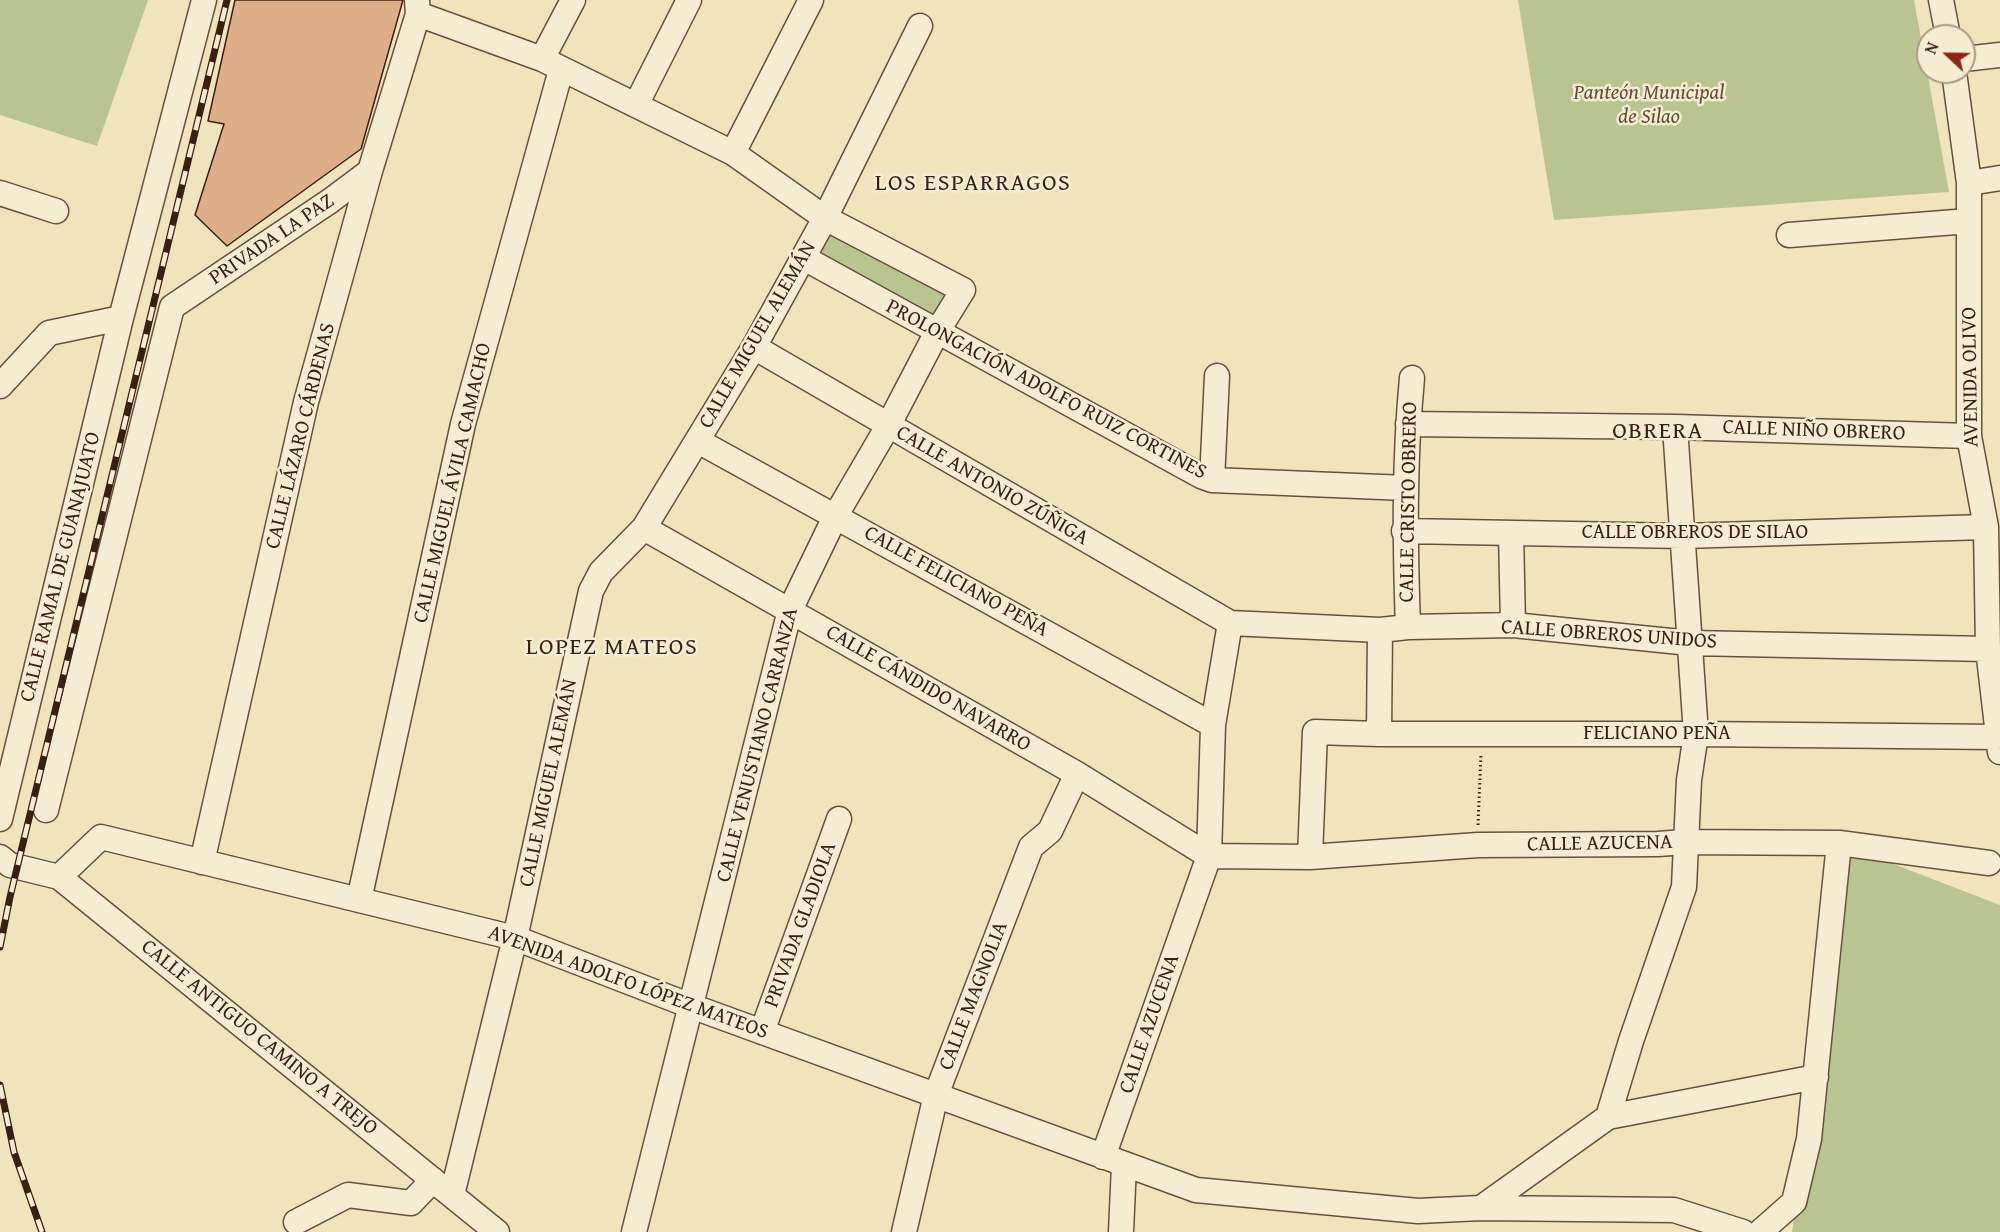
<!DOCTYPE html>
<html>
<head>
<meta charset="utf-8">
<style>
	body { margin:0 }
	#map { position:relative; width:2000px; height:1232px; overflow:hidden; background:#f0e4bc; font-family:"Gentium Book Plus",serif }
	canvas { display:block }
	.north { position:absolute; left:1916px; top:24px; width:60px; height:60px; box-sizing:border-box; background:#f5edd3; border:2px solid #aa9b87; border-radius:50%; rotate:292deg; font-size:16px; font-weight:700; line-height:24px; text-align:center; color:#3a1f15 }
	.north::after { content:''; display:block; margin:auto; width:21px; height:27px; background:#8f2418; clip-path:polygon(50% 0,100% 100%,50% 72%,0 100%) }
</style>
</head>
<body>
<div id="map">
<canvas width="2000" height="1232"></canvas>
<div class="north">N</div>
</div>
<script>
const g = document.querySelector('canvas').getContext('2d');
g.lineJoin = 'round';
function fillPath(path, color) {
  g.fillStyle = color;
  g.fill(path, 'evenodd');
}
function stroke(path, color, width, dash) {
  g.strokeStyle = color;
  g.lineWidth = width;
  g.lineCap = dash ? 'butt' : 'round';
  g.setLineDash(dash || []);
  g.stroke(path);
}
function write(font, color, halo, rows, align = 'center') {
  g.font = font + ' "Gentium Book Plus",serif';
  g.lineWidth = 5;
  g.setLineDash([]);
  g.textBaseline = 'middle';
  g.strokeStyle = halo;
  g.fillStyle = color;
  for (const [text, x, y, turn = 0] of rows) {
    g.save();
    g.translate(x, y);
    g.rotate((+turn || 0) * Math.PI / 180);
    g.textAlign = isNaN(turn) ? turn : align;
    if (halo) g.strokeText(text, 0, 0);
    g.fillText(text, 0, 0);
    g.restore();
  }
}
const green = new Path2D(`
	M0 0H148L97 146 0 115Z
	M1518 0H1914L1949 192 1554 220Z
	M829 228 951 289 934 318 814 256Z
	M1839 843 2000 905V1232H1792L1816 1077Z`);
const building = new Path2D(`
	M235 0H403L361 149 227 246 195 215 224 124 208 121Z`);
const path = new Path2D(`
	M1478 825 1481 754`);
const minor = new Path2D(`
	M1941 0 1948 36
	M418 14 542 59 733 153 825 218 963 290 937 332 888 426 836 515 790 610 634 1232
	M542 59 573 0
	M1964 59 2000 55
	M1954 72 1969 183V436L1986 527 1988 649 2000 752
	M636 105 689 0
	M733 153 811 0
	M1969 183 2000 178
	M0 193 56 211
	M1789 235 1969 221
	M804 258 1201 476 1212 480 1406 488
	M754 347 1230 623 1380 630 1408 627 1513 625 1690 643 1988 649
	M0 386 49 333 121 318
	M1408 424 1675 427 1969 436
	M698 441 1213 725
	M1212 480 1217 376
	M644 528 1077 774 1209 856 1310 857 1478 845 1658 844 1685 842 1839 843 1989 863
	M1404 531 1683 536 1986 527
	M1511 533 1513 625
	M1408 627C1405 543 1404 462 1412 378
	M1379 734 1380 630
	M46 810 172 307 330 201 370 171
	M0 819 121 318 204 0
	M0 857 10 865 59 877 497 1232
	M1310 857 1315 732 1379 734H1696L1998 737
	M202 862 306 402 370 171 418 14 417 0
	M59 877 101 837 515 938 691 1006 1196 1190 1418 1211 1481 1208 1674 1210 1743 1232
	M359 900 463 424 561 70
	M762 1032 839 819
	M1608 1117 1816 1077
	M1103 1157 1209 856 1213 725 1230 623
	M452 1195 515 938 591 591 601 572 644 528 754 347 825 218 920 26
	M1481 1208 1608 1117 1631 1041 1684 887 1689 780 1696 734 1675 427
	M296 1222 348 1195 411 1203 433 1180
	M904 1232 936 1095 1031 847 1050 831 1077 774
	M1121 1232 1124 1165
	M1760 1232 1794 1202 1809 1139 1839 843`);
const rail = new Path2D(`
	M0 947 10 897 227 0
	M0 1085 14 1152 42 1232`);
const parkNames = [
	["Panteón Municipal",1649,94],
	["de Silao",1649,118]
];
const streetNames = [
	["PRIVADA LA PAZ",272,240,-34],
	["CALLE MIGUEL ALEMÁN",758,335,-60],
	["AVENIDA OLIVO",1971,377,-91],
	["PROLONGACIÓN ADOLFO RUIZ CORTINES",1046,390,28],
	["CALLE NIÑO OBRERO",1814,431,2],
	["CALLE LÁZARO CÁRDENAS",301,436,-76],
	["CALLE MIGUEL ÁVILA CAMACHO",453,483,-77],
	["CALLE ANTONIO ZÚÑIGA",992,486,30],
	["CALLE CRISTO OBRERO",1409,502,-89],
	["CALLE OBREROS DE SILAO",1695,533],
	["CALLE RAMAL DE GUANAJUATO",61,567,-76],
	["CALLE FELICIANO PEÑA",956,582,29],
	["CALLE OBREROS UNIDOS",1609,635,4],
	["CALLE CÁNDIDO NAVARRO",928,689,30],
	["FELICIANO PEÑA",1657,734],
	["CALLE VENUSTIANO CARRANZA",758,745,-76],
	["CALLE MIGUEL ALEMÁN",549,783,-78],
	["CALLE AZUCENA",1600,844,-1],
	["PRIVADA GLADIOLA",801,925,-70],
	["AVENIDA ADOLFO LÓPEZ MATEOS",628,983,20],
	["CALLE MAGNOLIA",974,996,-69],
	["CALLE AZUCENA",1150,1024,-71],
	["CALLE ANTIGUO CAMINO A TREJO",259,1038,39]
];
const quarterNames = [
	["LOS ESPARRAGOS",973,184],
	["OBRERA",1658,432],
	["LOPEZ MATEOS",612,648]
];
fillPath(green, '#bac491');
fillPath(building, '#deae89');
stroke(building, '#3a1f15', 1.5);
stroke(minor, '#68503f', 27);
stroke(path, '#3a1f15', 3, [1.5, 3]);
stroke(minor, '#f5edd3', 24);
stroke(rail, '#3a1f15', 7);
stroke(rail, '#f5edd3', 4.5, [14]);
write('italic 21px', '#60513a', '#f5edd3', parkNames);
write('21px', '#3a1f15', '#f5edd3', streetNames);
g.letterSpacing = '1.5px';
write('24px', '#3a1f15', '#f5edd3', quarterNames);
g.letterSpacing = '0px';
</script>
</body>
</html>
